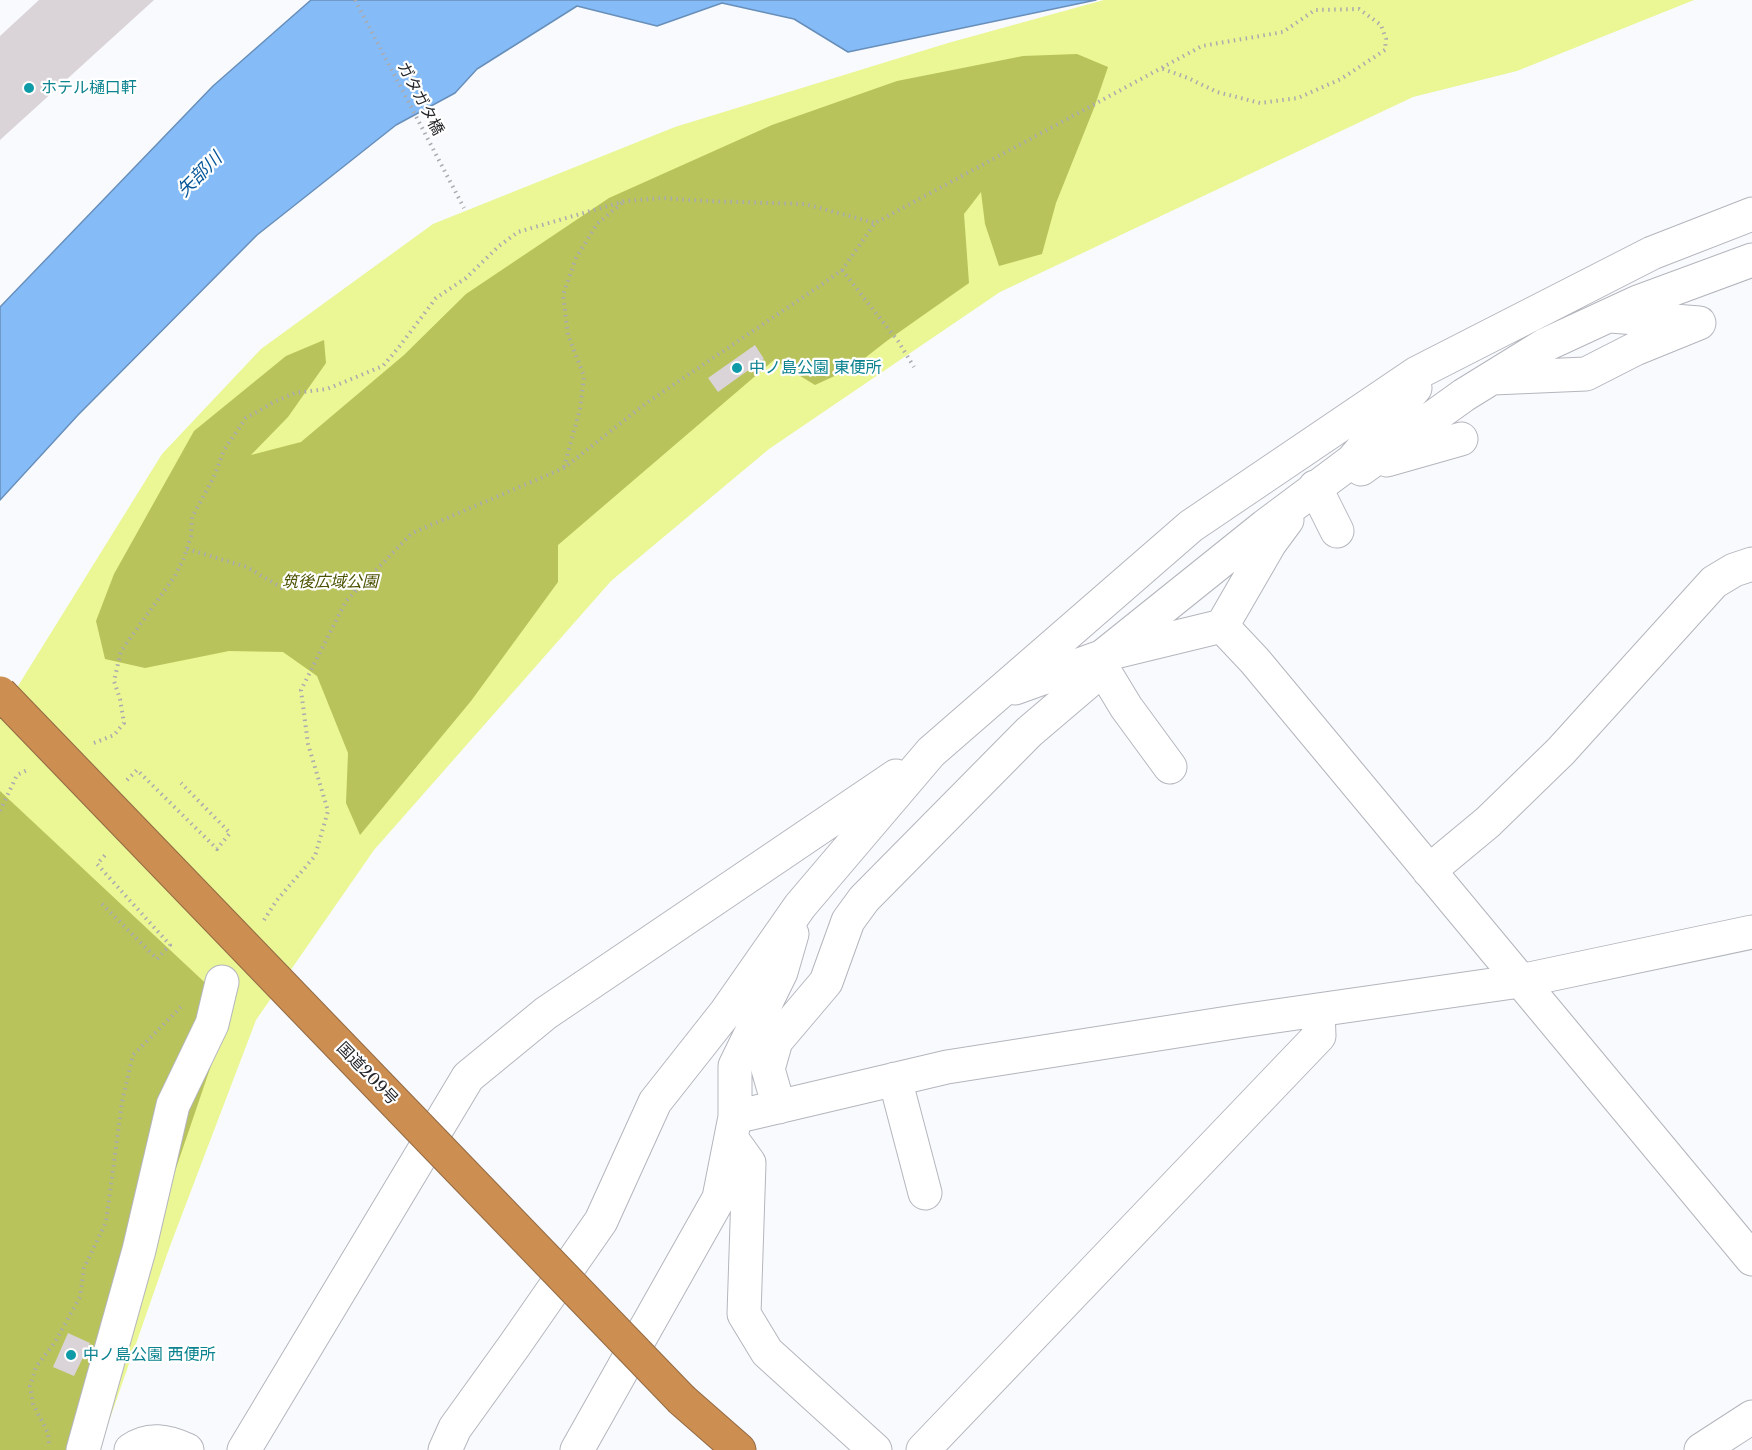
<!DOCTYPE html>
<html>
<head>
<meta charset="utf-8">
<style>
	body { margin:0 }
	canvas { display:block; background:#f8fafe }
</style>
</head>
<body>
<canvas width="1752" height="1450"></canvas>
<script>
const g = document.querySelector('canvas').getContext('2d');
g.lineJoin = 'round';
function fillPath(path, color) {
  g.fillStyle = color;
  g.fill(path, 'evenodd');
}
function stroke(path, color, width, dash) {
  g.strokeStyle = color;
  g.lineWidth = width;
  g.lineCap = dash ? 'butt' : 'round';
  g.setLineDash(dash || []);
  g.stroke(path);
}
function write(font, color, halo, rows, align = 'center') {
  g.font = font + ' "Libre Baskerville","Noto Sans JP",serif';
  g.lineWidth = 4.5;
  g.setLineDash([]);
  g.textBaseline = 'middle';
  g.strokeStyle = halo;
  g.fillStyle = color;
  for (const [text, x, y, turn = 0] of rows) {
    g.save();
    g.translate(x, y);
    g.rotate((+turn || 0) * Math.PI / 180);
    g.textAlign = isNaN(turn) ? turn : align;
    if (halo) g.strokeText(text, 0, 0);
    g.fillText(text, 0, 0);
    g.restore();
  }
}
const green = new Path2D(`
	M1104 0H1694L1517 71 1413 97 1000 292 769 449 611 581 374 850 256 1020 170 1246 99 1450H0V715L162 454 261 349 433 224 675 127 948 43Z`);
const forest = new Path2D(`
	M1077 54 1108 67 1094 108 1056 203 1042 254 999 266 985 224 981 192 964 214 969 283 888 340 852 368 815 385 774 360 558 545V582L471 701 360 835 346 803 348 753 317 676 283 652 229 651 145 668 105 659 96 621 114 574 194 431 286 356 324 340 326 363 288 417 251 455 301 442 404 355 466 294 609 198 772 125 897 81 1023 56Z
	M0 791 231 1007 129 1306 78 1450H0Z`);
const water = new Path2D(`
	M311 0H1096L848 52 794 19 722 3 657 26 577 6 477 69 455 93 396 125 257 235 78 415 0 500V307L213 86Z`);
const building = new Path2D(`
	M39 0H154L0 140V36Z
	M755 345 764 359 718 392 708 378Z
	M68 1333 90 1343 74 1376 53 1367Z`);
const path = new Path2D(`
	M355 0 464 208
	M842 270 898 341 914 367
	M564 467 580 409 584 376 568 335 563 295 576 258 597 224 622 203
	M187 549 247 567 282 588 312 579 335 577 356 590
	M94 743 114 735 124 723 120 699 114 681 121 651 175 576 184 558 191 536 192 517 214 477 224 450 246 418 274 402 295 393 327 389 383 366 399 347 436 298 466 278 499 246 518 232 625 201 663 198 705 201 805 204 875 223
	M127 780 137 770 217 849 230 833 181 783
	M0 811 17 775 29 769
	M102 904 157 959 170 945 97 864 107 853
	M264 920 277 900 315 856 328 811 308 744 301 690 346 601 412 533 564 468 645 404 824 283 842 270 875 223 1202 46 1283 32 1315 10 1359 9 1381 25 1386 39 1385 50 1341 79 1298 98 1260 103 1217 92 1188 78 1160 68
	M49 1443 48 1433 33 1404 30 1386 36 1367 55 1342 80 1297 84 1268 106 1222 122 1102 133 1055 181 1007`);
const minor = new Path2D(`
	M1493 378 1586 374 1635 349 1699 323 1611 316
	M1387 460 1461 439
	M1361 469 1464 395 1545 345 1638 302 1752 260
	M1315 487 1337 531
	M1222 626 1270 543 1287 520
	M1015 688 1115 652 1222 626 1255 661 1752 1259
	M1170 767 1126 707 1103 669V656L1265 526 1352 461 1415 388
	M1429 871 1488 822 1561 751 1714 582 1734 570 1752 564
	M895 1079 925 1193
	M779 1107 768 1069 776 1041 826 982 848 921 864 899 1029 732 1103 669
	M735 1117 947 1067 1241 1021 1520 981 1752 932
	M731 1138 749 1163 744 1314 767 1352 875 1450
	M83 1450 139 1250 173 1105 212 1024 222 982
	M131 1450C149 1437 167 1441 187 1450
	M244 1450 468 1077 546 1013 896 776
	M445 1450 455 1428 514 1346 601 1221 655 1102 726 1012 800 906 931 752 1191 526 1417 373 1652 253 1752 214
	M577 1450 719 1198 735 1117V1066L781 972 792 934
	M923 1450 1319 1036 1318 1010
	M1701 1450 1752 1417`);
const highway = new Path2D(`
	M682 1400 739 1450`);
const highwayBridge = new Path2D(`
	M0 693 682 1400`);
const markers = [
	[29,88,6,"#0f9aa8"],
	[737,368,6,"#0f9aa8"],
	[71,1355,6,"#0f9aa8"]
];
const cultureNames = [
	["ホテル樋口軒",41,88],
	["中ノ島公園 東便所",749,368],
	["中ノ島公園 西便所",83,1355]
];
const streetNames = [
	["ガタガタ橋",420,99,62],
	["国道209号",367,1074,46]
];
const parkNames = [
	["筑後広域公園",330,582]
];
const waterNames = [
	["矢部川",200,175,-45]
];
fillPath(green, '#ebf694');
fillPath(forest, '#b9c35b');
fillPath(water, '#85bcf8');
stroke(water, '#688fba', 1.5);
fillPath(building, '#dad3d8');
stroke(minor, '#b4b6bd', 35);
stroke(highway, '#926a43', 35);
stroke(path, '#aaabaf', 4, [1.5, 4.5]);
stroke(minor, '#fff', 33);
stroke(highway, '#cd8e51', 33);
stroke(highwayBridge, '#926a43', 35, []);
stroke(highwayBridge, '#cd8e51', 33);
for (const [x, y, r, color] of markers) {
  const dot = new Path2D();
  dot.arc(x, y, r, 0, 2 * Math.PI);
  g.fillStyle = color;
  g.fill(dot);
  stroke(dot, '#fff', 2);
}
write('16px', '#0d838f', '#fff', cultureNames, 'left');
write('16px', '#252629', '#fff', streetNames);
write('italic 16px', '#4c5200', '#fff', parkNames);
write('italic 18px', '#065799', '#fff', waterNames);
</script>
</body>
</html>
